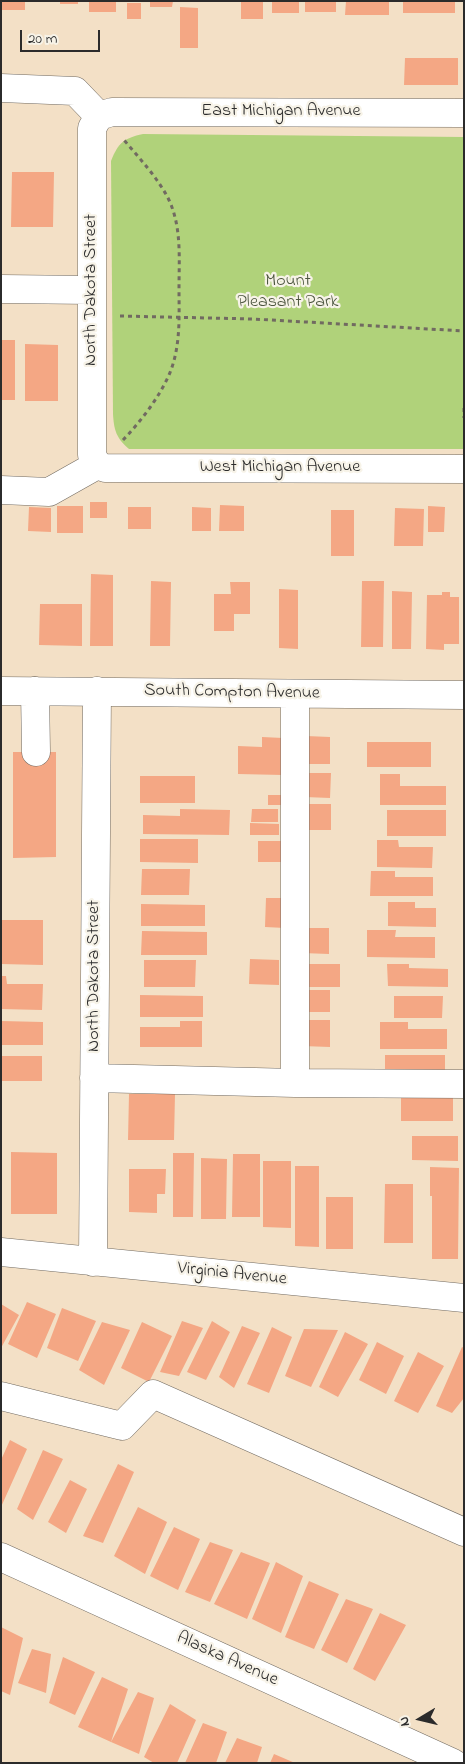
<!DOCTYPE html>
<html>
<head>
<meta charset="utf-8">
<style>
	body { margin:0 }
	#map { position:relative; width:465px; height:1764px; overflow:hidden; background:#f3e0c6; font-family:"Indie Flower",sans-serif }
	canvas { display:block }
	.frame { position:absolute; inset:0; border:2px solid #2b2b2b; pointer-events:none }
	.north { position:absolute; left:395px; top:1694px; width:50px; height:50px; -webkit-text-stroke:4px #f7f3e8; paint-order:stroke; rotate:261deg; font-size:14px; font-weight:700; line-height:20px; text-align:center; color:#2b2b2b }
	.north::after { content:''; display:block; margin:auto; width:18px; height:22px; background:#2b2b2b; clip-path:polygon(50% 0,100% 100%,50% 72%,0 100%) }
	.scale { position:absolute; left:20px; top:30px; width:80px; height:22px; box-sizing:border-box; border:2px solid #2b2b2b; border-top:0; padding-left:6px; font-size:15px; line-height:18px; white-space:nowrap; color:#2b2b2b; -webkit-text-stroke:4px #f7f3e8; paint-order:stroke }
</style>
</head>
<body>
<div id="map">
<canvas width="465" height="1764"></canvas>
<div class="frame"></div>
<div class="north">N</div>
<div class="scale">20 m</div>
</div>
<script>
const g = document.querySelector('canvas').getContext('2d');
g.lineJoin = 'round';
function fillPath(path, color) {
  g.fillStyle = color;
  g.fill(path, 'evenodd');
}
function stroke(path, color, width, dash) {
  g.strokeStyle = color;
  g.lineWidth = width;
  g.lineCap = dash ? 'butt' : 'round';
  g.setLineDash(dash || []);
  g.stroke(path);
}
function write(font, color, halo, rows, align = 'center') {
  g.font = font + ' "Indie Flower",sans-serif';
  g.lineWidth = 4.5;
  g.setLineDash([]);
  g.textBaseline = 'middle';
  g.strokeStyle = halo;
  g.fillStyle = color;
  for (const [text, x, y, turn = 0] of rows) {
    g.save();
    g.translate(x, y);
    g.rotate((+turn || 0) * Math.PI / 180);
    g.textAlign = isNaN(turn) ? turn : align;
    if (halo) g.strokeText(text, 0, 0);
    g.fillText(text, 0, 0);
    g.restore();
  }
}
const green = new Path2D(`
	M143 134 464 137V449H129C116 438 114 430 113 414L111 161C118 143 124 138 143 134Z`);
const building = new Path2D(`
	M1 1H25V10H1Z
	M60 1H78V4H60Z
	M89 1H116V12H89Z
	M150 1H173L172 7H150Z
	M241 1H263V19H241Z
	M272 1H299V13H272Z
	M305 1H336V12H305Z
	M346 1H389V15H345Z
	M403 1H455V13H403Z
	M127 3H141V19H127Z
	M180 7 198 8V48H180Z
	M405 58H458V85H404Z
	M12 172H54L53 227H11Z
	M1 340H15V400H1Z
	M25 344 58 345V401H25Z
	M90 502H107V518H90Z
	M220 505 244 506V531H219Z
	M57 506H83V533H57Z
	M428 506 445 507 444 532H428Z
	M29 507 51 508V532L28 531Z
	M128 507H151V529H128Z
	M192 507 211 508V531H192Z
	M395 508 424 509 423 546H394Z
	M331 510H354V556H331Z
	M91 574 113 575V646H90Z
	M151 581 171 582 170 646H150Z
	M362 581H384L383 647H361Z
	M230 582H250V614H234V631H214V594H231Z
	M279 589 298 590V649L279 648Z
	M392 591 412 592 411 649H392Z
	M442 592H450V597H459V644H444V650L426 649 427 595H442Z
	M40 604H82V646L39 645Z
	M306 736 330 737V764H306Z
	M262 737 283 738V775L238 774V746L262 747Z
	M367 742H431V767H367Z
	M13 752H56V857L13 858Z
	M305 773H331L330 798 305 797Z
	M380 774H400V786H446V805H380Z
	M140 776H195V803H140Z
	M268 795H281V805H268Z
	M304 804H331V830H303Z
	M180 809 230 810 229 835 143 834V815L180 816Z
	M252 809H278V822H251Z
	M387 810H446V836H387Z
	M250 823 279 824V835H250Z
	M140 839H198V863L140 862Z
	M377 840H398L399 847H433L432 868 377 867Z
	M258 841H286V862H258Z
	M142 869H190L189 895H141Z
	M371 871H395V877H433V896H370Z
	M266 898H285V928L265 927Z
	M388 902H415V908H436V927L388 926Z
	M141 904 205 905V926H141Z
	M1 920H43V965L1 964Z
	M302 928H329V954L302 953Z
	M367 930H396L395 937H435V958L367 957Z
	M142 931 207 932V955H141Z
	M250 959 279 960V985L249 984Z
	M144 960H196L195 987H144Z
	M303 964H340V987H303Z
	M387 964H409V968L448 969V987L388 986Z
	M1 976H6L7 984H43L42 1010 1 1009Z
	M304 990H330V1012H304Z
	M140 995 203 996V1017H140Z
	M394 996H443L442 1018H394Z
	M303 1020H330V1047L302 1046Z
	M1 1021 43 1022V1045H1Z
	M180 1021H202V1047H140V1027H180Z
	M380 1022H408V1029H447V1049H380Z
	M385 1055H445V1077H385Z
	M1 1056H42V1081H1Z
	M129 1094H175L174 1140H128Z
	M401 1097H453V1121H401Z
	M412 1136H458V1161L412 1160Z
	M11 1152 57 1153V1214H11Z
	M173 1153H194L193 1217H173Z
	M233 1154H260V1217H232Z
	M201 1158 227 1159 226 1219H201Z
	M263 1161H291V1228L263 1227Z
	M295 1166H319V1247L295 1246Z
	M430 1167 459 1168 458 1259H432V1196H430Z
	M129 1169H166L165 1194H157V1213L129 1212Z
	M385 1184H413V1243H384Z
	M326 1197H353V1249H326Z
	M27 1302 56 1314 37 1358 8 1344Z
	M1 1304 19 1315 1 1348Z
	M62 1308 96 1321 78 1361 47 1348Z
	M182 1321 203 1328 179 1376 160 1372Z
	M212 1321 230 1332 206 1380 187 1372Z
	M102 1322 130 1330 104 1385 79 1370Z
	M142 1322 172 1336 149 1382 121 1368Z
	M242 1326 260 1333 234 1388 219 1377Z
	M272 1327 292 1337 269 1393 247 1384Z
	M304 1329 338 1330 311 1387 285 1376Z
	M345 1332 368 1344 338 1397 319 1387Z
	M377 1342 404 1356 386 1394 359 1380Z
	M462 1347 464 1348V1398L452 1413 436 1406Z
	M418 1352 444 1366 418 1413 394 1401Z
	M10 1440 27 1449 1 1507V1460Z
	M43 1450 63 1459 33 1520 17 1509Z
	M118 1464 134 1472 103 1543 83 1536Z
	M70 1480 87 1489 66 1533 48 1522Z
	M138 1507 167 1522 145 1574 114 1556Z
	M174 1527 200 1539 178 1590 150 1576Z
	M210 1542 233 1550 210 1602 185 1592Z
	M241 1552 270 1563 247 1619 214 1604Z
	M276 1562 303 1576 281 1633 252 1619Z
	M309 1581 339 1594 314 1649 285 1637Z
	M346 1599 373 1609 347 1663 321 1650Z
	M380 1613 406 1625 375 1681 353 1669Z
	M1 1627 23 1638 10 1695 1 1691Z
	M32 1649 51 1654 46 1693 18 1683Z
	M63 1657 95 1672 75 1715 49 1703Z
	M102 1677 128 1689 111 1742 78 1727Z
	M138 1692 154 1698 139 1754 111 1742Z
	M170 1704 196 1720 177 1763H154L144 1757Z
	M203 1723 227 1732 216 1763H185Z
	M237 1738 262 1747 257 1763H225Z
	M274 1754 295 1763H270Z`);
const path = new Path2D(`
	M120 316 253 319 464 331
	M464 408V418
	M123 440C141 421 158 399 169 375 181 347 179 317 179 288 179 259 182 226 168 198 157 177 140 159 124 140`);
const minor = new Path2D(`
	M1 88 75 91 99 116
	M99 116 112 112 464 113
	M1 289 92 290
	M97 465 105 468 464 469
	M97 465 92 455V128L99 116
	M1 490 49 492 97 465
	M1 691 464 695
	M35 691 36 752
	M295 694V1083
	M94 1078 295 1083 464 1084
	M1 1252 464 1298
	M93 1262 97 691
	M1 1396 122 1426 153 1394 464 1532
	M1 1557 453 1763`);
const streetNames = [
	["East Michigan Avenue",281,112],
	["North Dakota Street",92,290,-90],
	["West Michigan Avenue",280,468],
	["South Compton Avenue",232,693,1],
	["North Dakota Street",95,976,-90],
	["Virginia Avenue",232,1275,6],
	["Alaska Avenue",227,1660,24]
];
const parkNames = [
	["Mount",288,282],
	["Pleasant Park",288,303]
];
fillPath(green, '#b0d27a');
fillPath(building, '#f4a784');
stroke(minor, '#716a61', 29);
stroke(path, '#716a61', 3, [4, 4]);
stroke(minor, '#fff', 28);
write('18px', '#2b2b2b', '#f7f3e8', streetNames);
write('18px', '#4c553f', '#f7f3e8', parkNames);
</script>
</body>
</html>
